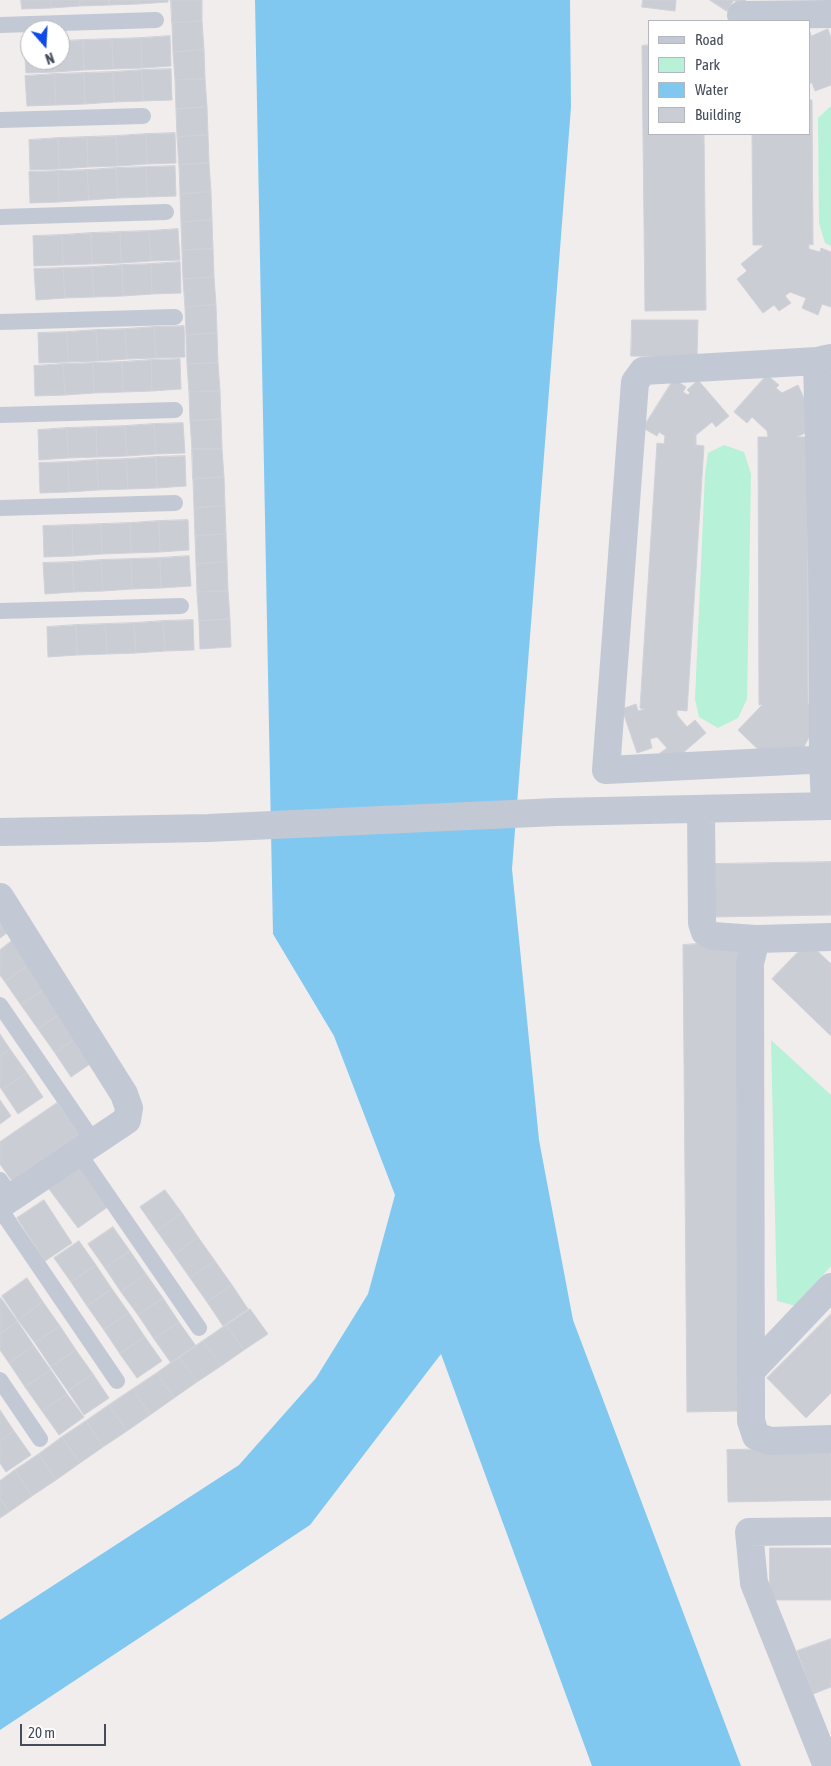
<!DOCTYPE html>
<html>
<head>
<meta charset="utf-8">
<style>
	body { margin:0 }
	#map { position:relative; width:831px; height:1766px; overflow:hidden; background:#f0edec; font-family:"Asap Condensed",sans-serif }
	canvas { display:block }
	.legend { position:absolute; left:648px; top:20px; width:162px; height:115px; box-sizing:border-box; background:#fff; border:1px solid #b4b7bd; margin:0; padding:6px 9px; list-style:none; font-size:15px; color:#444c5b }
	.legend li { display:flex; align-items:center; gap:10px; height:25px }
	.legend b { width:25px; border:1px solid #b4b7bd }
	.north { position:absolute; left:20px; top:20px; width:50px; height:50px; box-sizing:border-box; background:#fff; border:1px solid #b4b7bd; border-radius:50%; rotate:161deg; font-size:14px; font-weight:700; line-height:20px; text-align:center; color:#444c5b }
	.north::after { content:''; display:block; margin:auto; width:18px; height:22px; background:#0d4ae9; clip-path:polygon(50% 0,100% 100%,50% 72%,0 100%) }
	.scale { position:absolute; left:20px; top:1724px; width:86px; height:22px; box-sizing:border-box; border:2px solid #444c5b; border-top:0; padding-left:6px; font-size:15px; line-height:18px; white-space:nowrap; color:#444c5b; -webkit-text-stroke:4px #fff; paint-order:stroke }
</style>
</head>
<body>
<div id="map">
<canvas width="831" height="1766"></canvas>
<ul class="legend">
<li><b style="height:6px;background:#c2c9d5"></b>Road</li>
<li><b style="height:14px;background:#b7f1d7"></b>Park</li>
<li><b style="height:14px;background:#81c8f1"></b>Water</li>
<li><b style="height:14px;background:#cbcdd5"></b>Building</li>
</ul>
<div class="north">N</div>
<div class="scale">20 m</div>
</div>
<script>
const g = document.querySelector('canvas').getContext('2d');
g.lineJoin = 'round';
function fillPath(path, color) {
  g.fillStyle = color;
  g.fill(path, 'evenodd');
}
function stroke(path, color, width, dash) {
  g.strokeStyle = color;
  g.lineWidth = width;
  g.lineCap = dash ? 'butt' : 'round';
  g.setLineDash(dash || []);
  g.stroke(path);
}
const green = new Path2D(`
	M831 106V246L825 243 819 223 818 118Z
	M724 445 744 452 751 474 747 699 738 718 718 728 699 717 695 699 705 474 708 453Z
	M771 1040 831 1095V1266L796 1306 777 1301Z`);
const water = new Path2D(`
	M255 0H570L571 107 512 869 539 1140 573 1320 741 1766H592L441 1354 310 1525 0 1730V1620L239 1465 316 1378 368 1294 395 1195 334 1036 273 934Z`);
const building = new Path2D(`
	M21 0H51V8L22 9Z
	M51 0H80V6L51 8Z
	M80 0H109L110 5 80 6Z
	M109 0H139V4L110 5Z
	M139 0H168V2L139 4Z
	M171 0H202V21L172 23Z
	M643 0H676L675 11 642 7Z
	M710 0H746L742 6 734 0 727 11Z
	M202 21 204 50 173 52 172 23Z
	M828 29 831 38V85L815 91 812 83H810V32L811 36Z
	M170 36 171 66 142 68 141 38Z
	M141 38 142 68 113 69 112 39Z
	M112 39 113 69 84 70 83 40Z
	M83 40 84 70 55 72 54 60H60V41Z
	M30 42V60H54L55 72 26 73 24 43Z
	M650 45V134H704L706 310 645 311 642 46Z
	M204 50 205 79 175 80 173 52Z
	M171 69 172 100 143 101 142 70Z
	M142 70 143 101 114 102 113 72Z
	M113 72 114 102 85 104 84 73Z
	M84 73 85 104 56 105 54 74Z
	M54 74 56 105 27 106 25 76Z
	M205 79 207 107 176 109 175 80Z
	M810 100H812L813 245 809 244V249L820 252 821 248 831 252V307L822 304 818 315 802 308 806 298 790 292 785 296 791 303 779 311 774 305 763 313 737 279 747 271 741 264 762 247 763 245H753L752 134H810Z
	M207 107 208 135 177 137 176 109Z
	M175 133 176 163 147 164 146 134Z
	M146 134 147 164 118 166 116 136Z
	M208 135 209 163 179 165 177 137Z
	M116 136 118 166 88 167 87 137Z
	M87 137 88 167 59 169 58 138Z
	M58 138 59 169 30 170 29 140Z
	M209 163 211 192 180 194 179 165Z
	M175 166 176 196 147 197 146 167Z
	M146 167 147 197 118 198 116 168Z
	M116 168 118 198 89 200 87 170Z
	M87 170 89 200 59 202 58 171Z
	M58 171 59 202 30 203 29 172Z
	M211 192 212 220 181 222 180 194Z
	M212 220 213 249 182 250 181 222Z
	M178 229 180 260 151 261 149 231Z
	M149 231 151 261 121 263 120 232Z
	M120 232 121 263 92 264 91 233Z
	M91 233 92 264 63 265 62 235Z
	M62 235 63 265 34 266 33 236Z
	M213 249 214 277 183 279 182 250Z
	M180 262 181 293 152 294 151 264Z
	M151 264 152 294 123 296 122 265Z
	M122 265 123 296 94 297 92 267Z
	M92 267 94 297 65 298 63 268Z
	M63 268 65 298 36 300 34 269Z
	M214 277 216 305 185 307 183 279Z
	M216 305 217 333 186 335 185 307Z
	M632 320H698L697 357 631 356Z
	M184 326 185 357 156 358 154 327Z
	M154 327 156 358 127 359 125 329Z
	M125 329 127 359 98 361 96 330Z
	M96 330 98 361 68 362 67 332Z
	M67 332 68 362 39 363 38 333Z
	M217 333 218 363 187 364 186 335Z
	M180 359 181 389 152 391 151 360Z
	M151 360 152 391 123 392 122 362Z
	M122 362 123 392 94 393 93 363Z
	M93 363 94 393 65 395 63 364Z
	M218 363 220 391 189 392 187 364Z
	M63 364 65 395 35 396 34 366Z
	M767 375 779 385 776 388 782 393 798 385 817 427 797 437H807L808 704 822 711 800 755 784 747 770 761 738 730 763 704 759 705 758 437H768L767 431 752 417 747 423 734 412Z
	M674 379 686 387 683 392 688 395 690 393 687 390 698 380 729 416 716 427 712 422 696 435V445L704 446 687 711 677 710V715L687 727 695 720 706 733 670 764 660 753 667 748 657 737 650 739 652 748 637 753 622 709 636 704 638 711 645 709 640 708 657 443 664 444 665 436 659 432 657 436 643 428Z
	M220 391 221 419 190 421 189 392Z
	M221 419 222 449H192L190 421Z
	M183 423 185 453 156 454 154 424Z
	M154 424 156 454 127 456 125 426Z
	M125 426 127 456 97 457 96 427Z
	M96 427 97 457 68 458 67 428Z
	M67 428 68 458 39 460 38 430Z
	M192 449H222L224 477 193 479Z
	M185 456 186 486 157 488 156 457Z
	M156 457 157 488 128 489 126 459Z
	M126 459 128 489 98 490 97 460Z
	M97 460 98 490 69 492 68 462Z
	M68 462 69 492 40 493 39 463Z
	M224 477 225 506 194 508 193 479Z
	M225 506 226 534 195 536 194 508Z
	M188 520 189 550 160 552 159 521Z
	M159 521 160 552 131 553 130 523Z
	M130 523 131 553 102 554 101 524Z
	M101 524 102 554 73 556 72 525Z
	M72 525 73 556 44 557 43 526Z
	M226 534 227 562 196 564 195 536Z
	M189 556 191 586 161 588 160 558Z
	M160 558 161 588 132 589 131 559Z
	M131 559 132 589 103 591 101 560Z
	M101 560 103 591 74 592 72 562Z
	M72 562 74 592 45 594 43 563Z
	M227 562 228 591 197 592 196 564Z
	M228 591 230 619 199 621 197 592Z
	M230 619 231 647 200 649 199 621Z
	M193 620 194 650 165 651 163 621Z
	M163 621 165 651 136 653 134 623Z
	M134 623 136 653 107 654 105 624Z
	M105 624 107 654 77 655 76 625Z
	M76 625 77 655 48 657 47 627Z
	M831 862V915L712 917V864Z
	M0 924 7 933 0 938Z
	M13 940 30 964 5 982 0 975V950Z
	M739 941V1411L687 1412 683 945Z
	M808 942 831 964V1036L772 979Z
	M30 964 47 988 21 1005 5 982Z
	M47 988 63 1012 38 1029 21 1005Z
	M63 1012 79 1036 55 1053 38 1029Z
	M0 1034 10 1049 0 1056Z
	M79 1036 96 1060 71 1077 55 1053Z
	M10 1049 27 1073 2 1090 0 1087V1056Z
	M27 1073 43 1097 18 1114 2 1090Z
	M0 1100 11 1116 0 1124Z
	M57 1103 82 1138 14 1184 0 1164V1142Z
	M81 1166 109 1206 78 1228 49 1189Z
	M165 1190 182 1213 157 1231 140 1207Z
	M44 1200 72 1243 45 1261 17 1218Z
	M182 1213 198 1237 174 1255 157 1231Z
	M113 1227 130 1251 105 1268 88 1244Z
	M198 1237 215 1261 190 1278 174 1255Z
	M79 1241 96 1265 71 1282 54 1258Z
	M130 1251 146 1274 121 1292 105 1268Z
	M215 1261 232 1285 207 1302 190 1278Z
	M96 1265 112 1289 87 1306 71 1282Z
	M146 1274 163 1298 138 1315 121 1292Z
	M27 1278 43 1302 18 1320 2 1296Z
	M232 1285 248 1309 223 1326 207 1302Z
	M112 1289 129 1313 104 1330 87 1306Z
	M1 1298 18 1322 0 1334V1299Z
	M163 1298 179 1322 154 1339 138 1315Z
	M43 1302 60 1326 35 1343 18 1320Z
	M250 1309 268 1334 244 1350 226 1325Z
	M129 1313 145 1337 120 1354 104 1330Z
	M831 1314V1393L806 1418 767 1378Z
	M18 1322 34 1346 9 1363 0 1350V1334Z
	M179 1322 196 1346 171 1363 154 1339Z
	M226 1325 244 1350 221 1366 203 1341Z
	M60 1326 76 1350 51 1367 35 1343Z
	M145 1337 162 1361 137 1378 120 1354Z
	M203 1341 221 1366 197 1382 179 1357Z
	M34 1346 51 1370 25 1387 9 1363Z
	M76 1350 93 1374 68 1391 51 1367Z
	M179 1357 197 1382 174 1398 157 1373Z
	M51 1370 67 1394 42 1411 25 1387Z
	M157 1373 174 1398 150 1415 133 1389Z
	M93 1374 109 1398 84 1415 68 1391Z
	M133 1389 150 1415 127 1431 109 1405Z
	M67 1394 84 1417 59 1435 42 1411Z
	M109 1405 127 1431 103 1447 86 1421Z
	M0 1410 14 1431 0 1441Z
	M86 1421 103 1447 80 1463 62 1437Z
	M14 1431 31 1455 6 1472 0 1463V1441Z
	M62 1437 80 1463 56 1480 39 1454Z
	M831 1448V1500L728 1502 727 1450Z
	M39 1454 56 1480 32 1496 15 1470Z
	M15 1470 32 1496 9 1512 0 1498V1481Z
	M0 1498 9 1512 0 1518Z
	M770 1548H831V1600H770Z
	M831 1639V1687L813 1694 797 1651Z`);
const lane = new Path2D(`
	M0 25 156 20
	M0 120 143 116
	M0 217 166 212
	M0 322 175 317
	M0 415 175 410
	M0 508 175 503
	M0 611 181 606
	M0 1005 94 1142
	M78 1152 199 1328
	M0 1180 12 1197
	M0 1209 117 1381
	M0 1380 40 1439`);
const street = new Path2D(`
	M741 15 831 14
	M831 358 817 361 643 371 635 382 606 770 831 759
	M817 361 822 566 823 759 825 806
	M701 809 702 923 705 932 713 936 756 939
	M0 832 208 828 556 812 831 806
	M0 897 124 1094 129 1108 127 1120 0 1205
	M831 937 756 939 750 963 751 1421 756 1436 770 1441 831 1439
	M751 1371 831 1287
	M827 1766 754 1583 749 1532 831 1531`);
fillPath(green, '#b7f1d7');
fillPath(water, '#81c8f1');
fillPath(building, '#cbcdd5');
stroke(building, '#d0d1d9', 1);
stroke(lane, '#c2c9d5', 16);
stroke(street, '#c2c9d5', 28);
</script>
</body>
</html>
